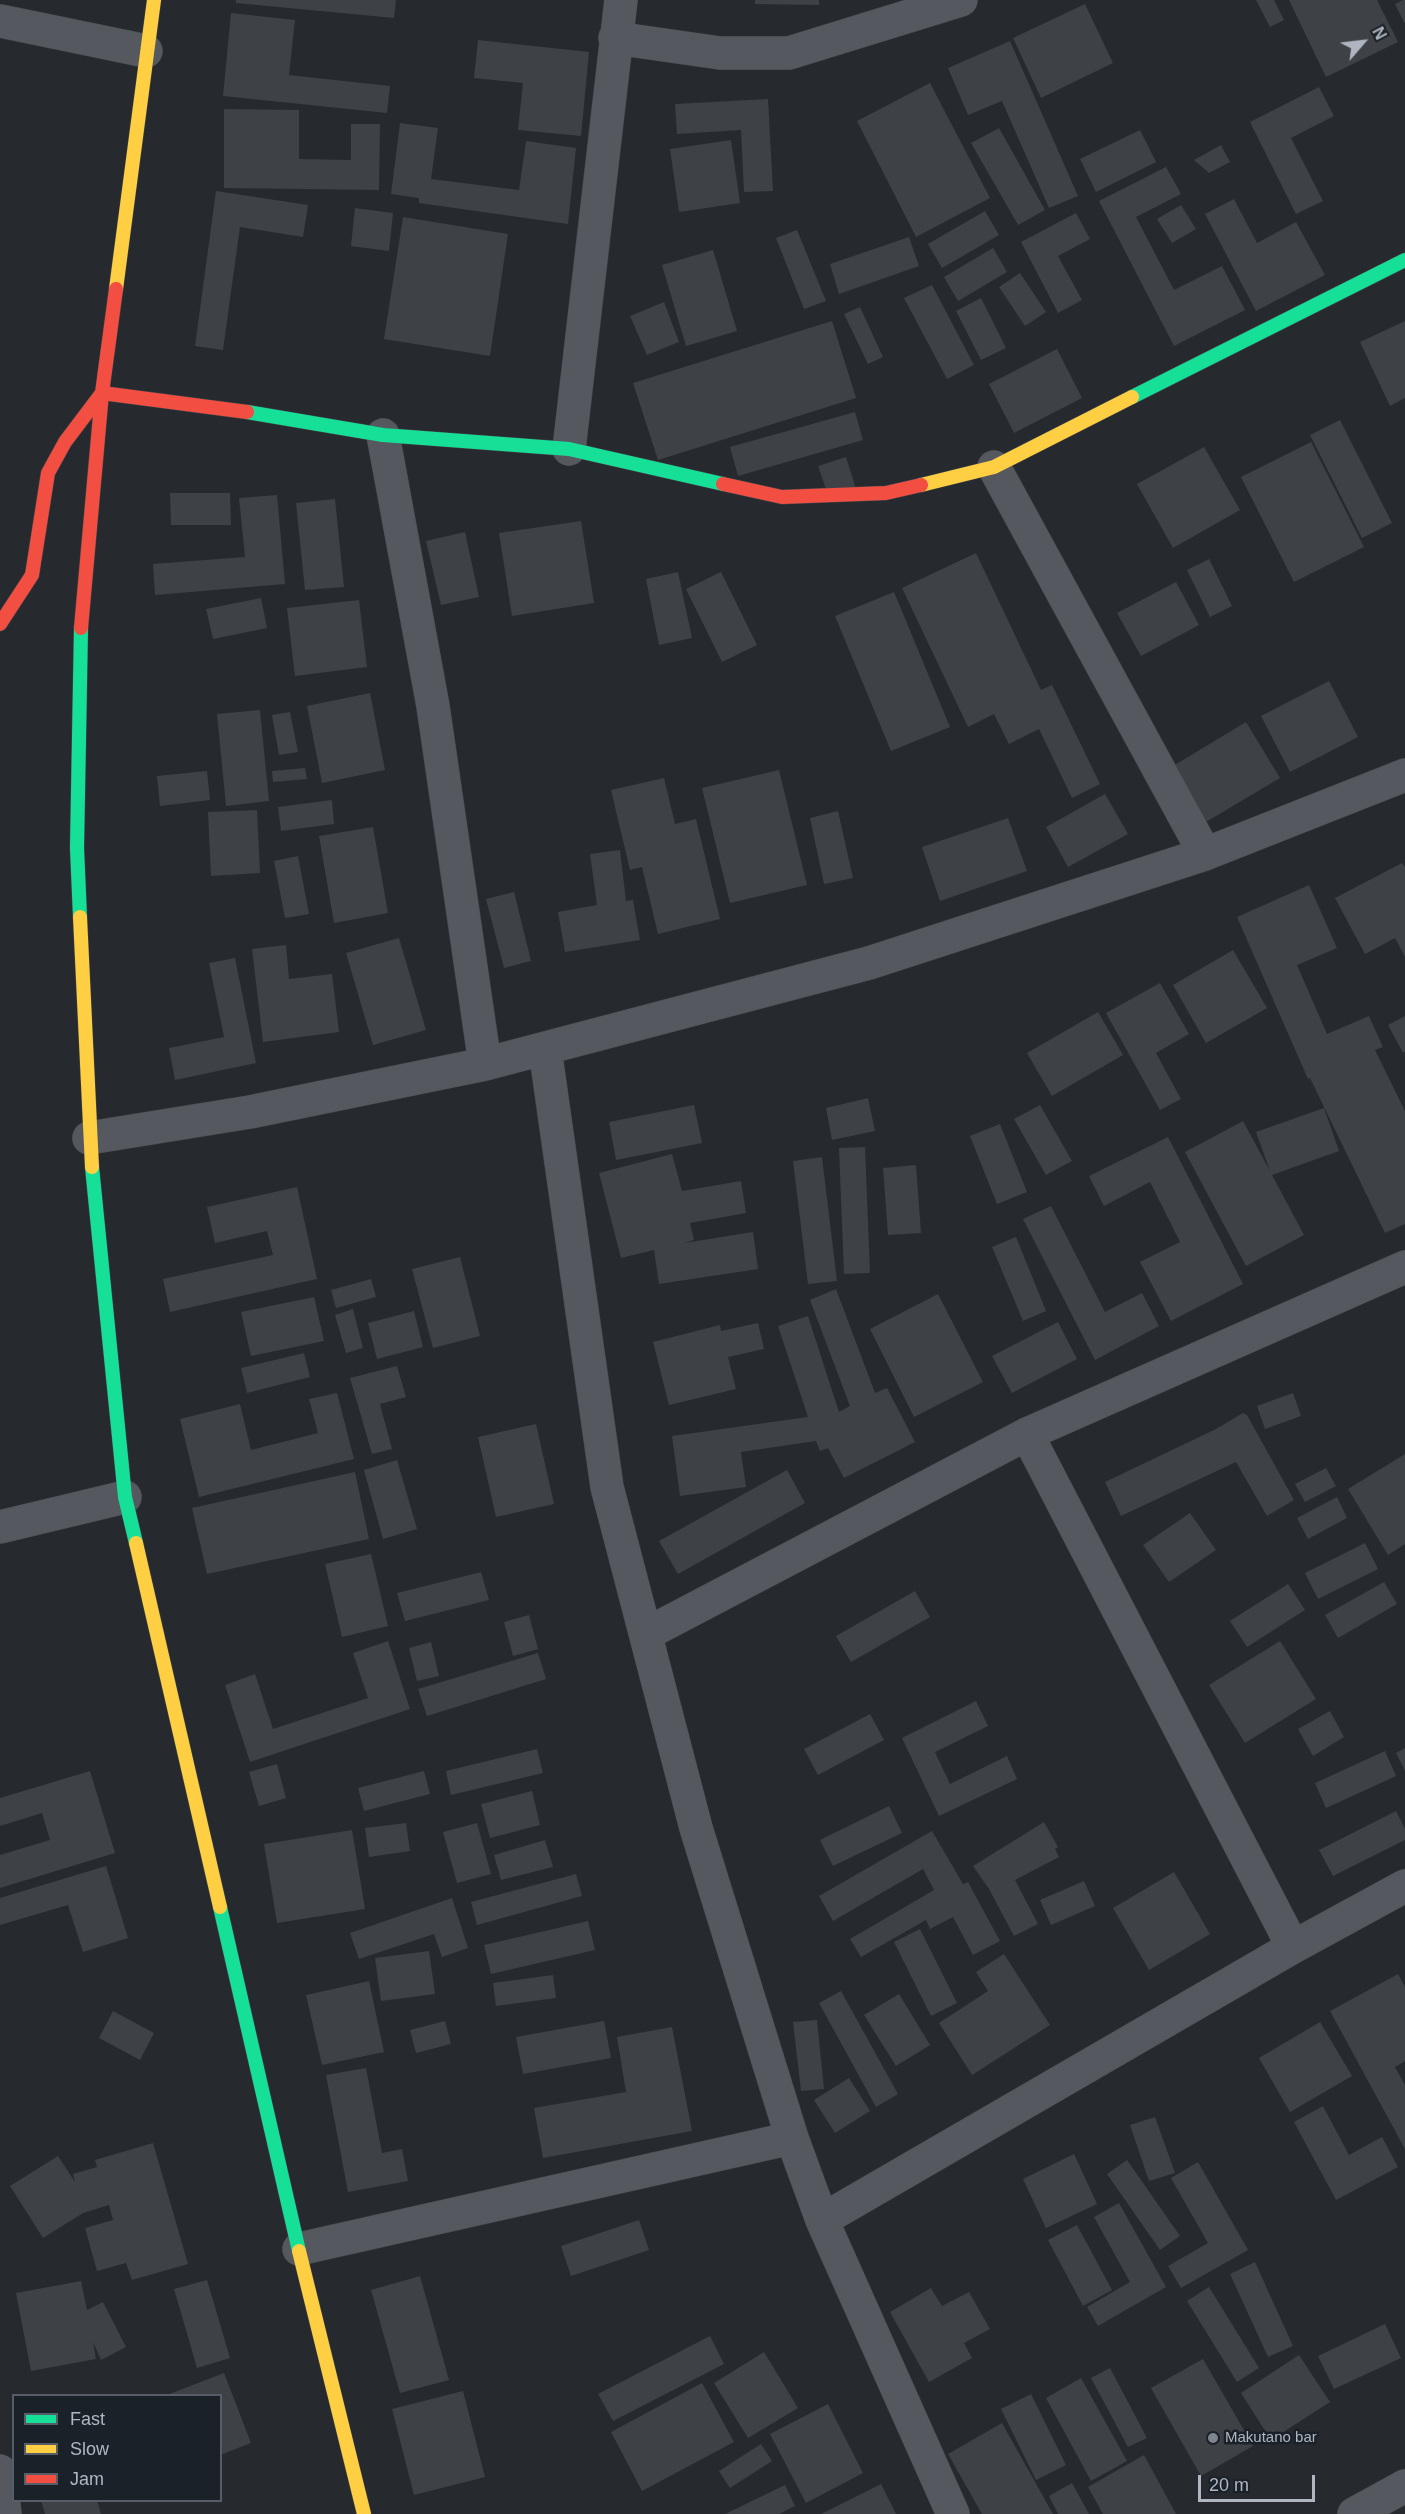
<!DOCTYPE html>
<html>
<head>
<meta charset="utf-8">
<style>
	body { margin:0 }
	#map { position:relative; width:1405px; height:2514px; overflow:hidden; background:#262a2f; font-family:Helvetica,sans-serif }
	canvas { display:block }
	.legend { position:absolute; left:12px; top:2394px; width:210px; height:108px; box-sizing:border-box; background:#1a2129; border:2px solid #565d66; margin:0; padding:8px 10px; list-style:none; font-size:18px; color:#afb6c1 }
	.legend li { display:flex; align-items:center; gap:12px; height:30px }
	.legend b { width:30px; border:2px solid #565d66 }
	.north { position:absolute; left:1333px; top:12px; width:60px; height:60px; -webkit-text-stroke:4px #1a2129; paint-order:stroke; rotate:62deg; font-size:16px; font-weight:700; line-height:24px; text-align:center; color:#afb6c1 }
	.north::after { content:''; display:block; margin:auto; width:21px; height:27px; background:#afb6c1; clip-path:polygon(50% 0,100% 100%,50% 72%,0 100%) }
	.scale { position:absolute; left:1198px; top:2475px; width:117px; height:27px; box-sizing:border-box; border:3px solid #afb6c1; border-top:0; padding-left:8px; font-size:18px; line-height:21px; white-space:nowrap; color:#afb6c1; -webkit-text-stroke:4px #1a2129; paint-order:stroke }
</style>
</head>
<body>
<div id="map">
<canvas width="1405" height="2514"></canvas>
<ul class="legend">
<li><b style="height:8px;background:#16e098"></b>Fast</li>
<li><b style="height:8px;background:#ffcf43"></b>Slow</li>
<li><b style="height:8px;background:#f24e42"></b>Jam</li>
</ul>
<div class="north">N</div>
<div class="scale">20 m</div>
</div>
<script>
const g = document.querySelector('canvas').getContext('2d');
g.lineJoin = 'round';
function fillPath(path, color) {
  g.fillStyle = color;
  g.fill(path, 'evenodd');
}
function stroke(path, color, width, dash) {
  g.strokeStyle = color;
  g.lineWidth = width;
  g.lineCap = dash ? 'butt' : 'round';
  g.setLineDash(dash || []);
  g.stroke(path);
}
function write(font, color, halo, rows, align = 'center') {
  g.font = font + ' Helvetica,sans-serif';
  g.lineWidth = 5;
  g.setLineDash([]);
  g.textBaseline = 'middle';
  g.strokeStyle = halo;
  g.fillStyle = color;
  for (const [text, x, y, turn = 0] of rows) {
    g.save();
    g.translate(x, y);
    g.rotate((+turn || 0) * Math.PI / 180);
    g.textAlign = isNaN(turn) ? turn : align;
    if (halo) g.strokeText(text, 0, 0);
    g.fillText(text, 0, 0);
    g.restore();
  }
}
const building = new Path2D(`
	M236 0H396L394 18 236 3Z
	M755 0H819V5L755 4Z
	M1256 0H1274L1284 20 1270 27Z
	M1289 0H1377L1398 42 1326 77Z
	M1403 0H1405V24L1395 4Z
	M1085 4 1113 63 1041 98 1013 38Z
	M231 13 295 20 289 75 390 86 387 113 223 96Z
	M478 40 589 52 581 136 518 130 523 83 474 78Z
	M1010 41 1078 196 1049 208 1002 101 968 115 948 68Z
	M930 83 990 198 916 237 857 121Z
	M1319 87 1334 116 1291 138 1323 201 1296 214 1250 122Z
	M768 99 773 191 744 192 741 130 677 134 675 104Z
	M224 109 299 110V159L351 160V124H380L379 190 224 188Z
	M400 123 438 128 431 179 519 190 526 141 576 148 568 224 419 203V198L391 194Z
	M999 128 1045 210 1018 225 971 143Z
	M1140 130 1156 162 1096 192 1080 159Z
	M731 140 740 203 679 212 670 149Z
	M1221 145 1230 162 1209 173 1194 160Z
	M1166 167 1181 194 1136 217 1174 290 1222 266 1245 310 1174 346 1099 201Z
	M216 191 308 205 303 237 240 227 223 350 195 346Z
	M1234 199 1257 243 1296 222 1325 275 1256 311 1205 214Z
	M1181 205 1196 229 1172 243 1157 219Z
	M355 208 393 213 389 251 351 246Z
	M985 211 999 235 942 268 928 244Z
	M1076 213 1090 239 1058 256 1082 300 1058 313 1021 242Z
	M403 217 508 234 490 356 384 339Z
	M797 230 826 301 804 309 776 238Z
	M909 237 919 266 839 294 830 264Z
	M993 248 1007 272 958 301 944 277Z
	M713 250 737 331 686 346 662 265Z
	M1020 273 1046 312 1025 326 999 287Z
	M932 285 974 365 947 379 904 298Z
	M981 298 1006 348 981 360 956 311Z
	M664 302 679 342 647 355 630 316Z
	M860 307 883 357 868 364 844 314Z
	M832 321 856 398 658 460 633 383Z
	M1405 321V398L1390 406 1360 342Z
	M1057 349 1082 398 1014 433 989 384Z
	M855 412 863 440 738 476 730 447Z
	M1340 420 1392 523 1362 538 1310 435Z
	M1311 442 1364 547 1294 582 1241 477Z
	M1204 447 1240 510 1173 548 1137 484Z
	M846 457 857 492 830 501 818 466Z
	M170 493H230L231 525H171Z
	M277 495 285 584 155 595 153 564 245 557 239 498Z
	M335 499 344 587 305 590 296 503Z
	M581 521 594 603 512 616 499 533Z
	M465 532 479 597 441 605 426 541Z
	M976 553 1041 690 1052 685 1100 784 1072 798 1039 729 1009 744 994 714 968 727 902 588Z
	M1209 559 1232 606 1210 617 1187 570Z
	M678 572 692 638 659 645 646 579Z
	M721 572 757 645 722 662 686 589Z
	M1176 582 1199 625 1141 656 1117 613Z
	M894 592 950 727 891 751 835 616Z
	M261 598 267 628 213 639 206 609Z
	M359 600 367 667 295 676 287 608Z
	M1329 681 1358 737 1290 772 1261 716Z
	M370 693 385 770 322 783 307 706Z
	M260 710 269 801 226 806 217 714Z
	M290 712 298 752 279 755 272 715Z
	M1246 722 1280 778 1201 825 1168 769Z
	M305 768 307 779 273 782 272 771Z
	M779 770 807 885 730 903 702 788Z
	M207 771 210 800 160 806 157 776Z
	M664 778 675 824 696 819 720 919 658 934 642 867 630 870 611 790Z
	M1105 794 1128 834 1068 867 1046 827Z
	M332 800 334 824 281 831 278 807Z
	M257 810 260 873 211 876 208 812Z
	M838 811 853 878 824 884 810 818Z
	M1008 818 1027 871 940 901 922 847Z
	M373 827 388 913 334 923 319 836Z
	M620 850 626 901 633 900 640 940 565 952 558 912 597 905 590 854Z
	M298 856 309 914 285 918 274 861Z
	M1402 863 1405 867V957L1395 938 1365 954 1335 898Z
	M1309 885 1337 948 1297 965 1327 1034 1369 1016 1383 1047 1375 1050 1405 1111V1224L1385 1233 1310 1078 1308 1079 1237 917Z
	M514 892 531 961 504 968 486 899Z
	M399 938 426 1030 373 1045 346 953Z
	M286 945 289 979 332 974 339 1032 263 1042 252 949Z
	M1233 950 1267 1008 1206 1043 1173 985Z
	M235 958 256 1063 175 1080 169 1048 224 1037 209 963Z
	M1160 983 1189 1034 1156 1053 1181 1099 1160 1110 1106 1013Z
	M1098 1012 1123 1055 1052 1096 1027 1053Z
	M1405 1016V1051L1403 1053 1388 1025Z
	M868 1098 875 1131 832 1140 826 1108Z
	M694 1105 702 1143 616 1160 609 1122Z
	M1040 1105 1072 1161 1046 1175 1014 1119Z
	M1324 1108 1339 1151 1272 1175 1304 1235 1246 1266 1185 1152 1243 1121 1270 1171 1256 1132Z
	M1000 1124 1027 1192 997 1204 970 1136Z
	M1168 1137 1243 1284 1171 1321 1140 1262 1180 1242 1150 1182 1104 1206 1089 1176Z
	M865 1147 870 1273 844 1274 839 1148Z
	M672 1154 682 1191 741 1181 746 1213 690 1223 694 1240 684 1243 753 1232 758 1269 659 1284 654 1250 621 1258 599 1173Z
	M822 1157 837 1281 808 1284 793 1161Z
	M916 1165 921 1233 888 1235 883 1168Z
	M297 1187 317 1279 170 1312 163 1279 273 1255 267 1231 215 1243 207 1207Z
	M1051 1206 1105 1312 1142 1293 1159 1326 1095 1360 1023 1219Z
	M1016 1237 1046 1311 1023 1321 992 1247Z
	M460 1257 480 1336 433 1348 412 1269Z
	M371 1279 376 1297 336 1308 331 1290Z
	M836 1289 875 1393 887 1388 915 1442 844 1478 828 1448 820 1451 816 1441 741 1452 746 1487 680 1496 672 1436 808 1417 778 1326 808 1316 839 1412 850 1406 810 1300Z
	M938 1294 983 1382 914 1417 870 1329Z
	M314 1297 324 1341 251 1356 241 1312Z
	M353 1309 363 1348 346 1353 335 1315Z
	M414 1311 423 1347 377 1359 368 1323Z
	M1058 1322 1077 1359 1012 1393 992 1356Z
	M758 1323 764 1349 728 1357 736 1389 669 1405 653 1342 720 1325 721 1331Z
	M304 1353 310 1377 247 1393 241 1368Z
	M397 1366 406 1397 380 1404 392 1449 372 1454 350 1378Z
	M337 1393 354 1459 199 1497 180 1419 240 1404 251 1450 318 1433 309 1399Z
	M1293 1393 1301 1416 1265 1429 1257 1406Z
	M1243 1413 1247 1415 1294 1500 1267 1516 1236 1462 1121 1516 1105 1482 1216 1429Z
	M536 1424 554 1504 496 1517 478 1437Z
	M1405 1454V1544L1388 1555 1348 1489Z
	M397 1460 417 1529 383 1539 364 1470Z
	M1326 1468 1336 1486 1305 1502 1295 1484Z
	M787 1470 805 1503 678 1574 659 1541Z
	M355 1472 369 1539 207 1574 192 1508Z
	M1337 1497 1347 1518 1308 1539 1297 1518Z
	M1190 1513 1216 1550 1169 1582 1143 1545Z
	M1365 1543 1378 1569 1318 1599 1305 1573Z
	M371 1554 388 1626 342 1637 325 1564Z
	M481 1572 489 1600 405 1621 397 1593Z
	M1384 1582 1397 1604 1338 1638 1325 1615Z
	M1288 1584 1305 1610 1247 1647 1230 1621Z
	M915 1591 930 1617 851 1662 836 1636Z
	M529 1615 538 1649 513 1656 504 1622Z
	M388 1641 410 1709 250 1762 225 1685 255 1674 273 1729 368 1698 353 1653Z
	M1280 1641 1316 1699 1245 1743 1209 1685Z
	M431 1642 439 1676 417 1681 409 1648Z
	M538 1653 546 1679 427 1716 418 1689Z
	M976 1701 988 1726 935 1752 950 1784 1007 1756 1017 1779 939 1816 902 1738Z
	M1330 1711 1344 1737 1313 1756 1298 1729Z
	M870 1714 884 1740 818 1775 804 1749Z
	M1405 1748V1771L1396 1753Z
	M537 1749 543 1773 451 1795 446 1771Z
	M1385 1751 1396 1776 1326 1808 1315 1783Z
	M277 1764 286 1798 259 1806 249 1772Z
	M90 1771 115 1853 0 1888V1855L50 1840 42 1813 0 1826V1798Z
	M424 1771 430 1794 364 1811 358 1788Z
	M532 1791 540 1825 490 1838 481 1804Z
	M889 1806 902 1833 833 1866 820 1840Z
	M1396 1811 1405 1829V1840L1333 1876 1319 1850Z
	M1044 1822 1058 1847 1055 1849 1059 1857 1015 1880 1038 1924 1014 1936 989 1889 973 1866Z
	M406 1823 410 1851 369 1857 365 1828Z
	M477 1823 491 1874 457 1883 443 1832Z
	M352 1830 365 1909 277 1923 264 1844Z
	M932 1831 963 1884 968 1882 1000 1941 973 1955 953 1917 930 1929 926 1920 861 1957 850 1939 934 1890 923 1869 833 1921 819 1896Z
	M545 1840 553 1867 501 1880 494 1855Z
	M106 1866 128 1938 83 1952 68 1905 0 1925V1898Z
	M1174 1872 1210 1934 1149 1970 1113 1908Z
	M576 1874 582 1896 477 1925 471 1902Z
	M1084 1881 1095 1906 1051 1925 1040 1900Z
	M452 1898 468 1948 442 1957 434 1934 359 1959 350 1933Z
	M588 1921 595 1950 491 1974 484 1945Z
	M920 1929 957 2003 931 2016 894 1942Z
	M429 1951 435 1994 381 2001 375 1958Z
	M1004 1954 1050 2025 972 2075 939 2023 988 1991 976 1972Z
	M1398 1974 1405 1987V2061L1395 2067 1405 2085V2149L1330 2011Z
	M553 1975 556 1998 496 2006 493 1983Z
	M369 1981 384 2052 322 2065 306 1995Z
	M841 1991 898 2094 876 2107 819 2003Z
	M899 1994 930 2045 896 2066 864 2015Z
	M113 2011 154 2033 140 2060 99 2038Z
	M817 2020 824 2089 801 2091 793 2022Z
	M445 2021 451 2044 416 2053 410 2030Z
	M604 2021 611 2058 523 2074 516 2037Z
	M1320 2022 1352 2076 1290 2112 1259 2058Z
	M672 2027 692 2131 543 2158 534 2108 626 2092 617 2037Z
	M366 2068 382 2153 402 2149 408 2181 348 2192 326 2075Z
	M849 2078 870 2111 835 2133 814 2100Z
	M1323 2106 1349 2155 1382 2137 1398 2167 1336 2200 1294 2122Z
	M1155 2117 1175 2173 1149 2181 1130 2125Z
	M153 2143 188 2264 132 2280 126 2263 97 2271 85 2228 113 2220 109 2205 83 2213 43 2238 10 2186 58 2156 75 2182 73 2174 97 2167 95 2160Z
	M1074 2154 1097 2204 1046 2228 1023 2179Z
	M1127 2160 1180 2236 1160 2250 1107 2174Z
	M1198 2162 1248 2250 1181 2288 1168 2266 1208 2243 1171 2178Z
	M1119 2203 1166 2287 1098 2326 1087 2307 1130 2282 1094 2217Z
	M639 2220 649 2250 571 2276 561 2246Z
	M1077 2225 1112 2290 1083 2306 1048 2240Z
	M1255 2262 1293 2346 1268 2357 1230 2274Z
	M420 2276 449 2380 400 2393 371 2290Z
	M207 2280 230 2358 197 2368 174 2289Z
	M81 2281 87 2310 103 2302 126 2347 101 2360 93 2342 96 2359 31 2371 16 2293Z
	M1209 2287 1259 2368 1237 2382 1187 2301Z
	M931 2288 942 2306 969 2292 990 2329 964 2343 972 2358 929 2382 890 2312Z
	M1385 2324 1401 2358 1334 2389 1318 2356Z
	M710 2336 724 2364 613 2421 598 2394Z
	M764 2352 798 2408 748 2438 714 2383Z
	M1299 2355 1330 2402 1271 2440 1241 2393Z
	M1203 2359 1253 2446 1201 2476 1151 2388Z
	M1110 2368 1147 2438 1128 2447 1091 2378Z
	M224 2373 251 2443 220 2455V2396L167 2395Z
	M1081 2378 1127 2461 1091 2481 1046 2398Z
	M702 2383 734 2442 642 2491 611 2432Z
	M463 2391 485 2477 414 2495 392 2409Z
	M1031 2394 1066 2465 1036 2480 1001 2409Z
	M828 2404 863 2473 806 2503 770 2434Z
	M1002 2423 1053 2514H982L948 2454Z
	M761 2444 772 2461 730 2488 719 2471Z
	M1144 2455 1176 2514H1103L1088 2487Z
	M1072 2483 1089 2514H1058L1049 2496Z
	M881 2484 896 2514H821Z
	M785 2485 795 2506 779 2514H725Z
	M41 2500H97L101 2514H45Z`);
const street = new Path2D(`
	M0 21 146 51
	M615 38 720 53H789L961 0
	M383 435 433 706 485 1064
	M569 449 621 0
	M994 467 1205 854
	M545 1049 607 1487 696 1828 792 2138 822 2220 953 2514
	M89 1138 250 1112 485 1064 869 963 1205 854 1405 775
	M1027 1434 1293 1947
	M0 1527 125 1497
	M646 1634 1027 1434 1405 1267
	M822 2220 1293 1947 1405 1886
	M299 2249 792 2138
	M0 2471 5 2514
	M1354 2514 1405 2486`);
const fast = new Path2D(`
	M1132 397 1405 260
	M247 412 383 435 569 449 723 484
	M80 917 77 848 81 628
	M92 1167 125 1497 136 1543
	M220 1907 299 2251`);
const slow = new Path2D(`
	M116 289 154 0
	M921 485 994 467 1132 397
	M80 917 92 1167
	M136 1543 220 1907
	M299 2251 364 2514`);
const jam = new Path2D(`
	M723 484 782 497 886 493 921 485
	M0 624 32 575 48 473 65 442 102 393 247 412
	M81 628 102 393 116 289`);
const markers = [
	[1213,2438,6,"#7f858e"]
];
const poiNames = [
	["Makutano bar",1225,2438]
];
fillPath(building, '#3e4146');
stroke(street, '#43464a', 34);
stroke(fast, '#43464a', 15);
stroke(slow, '#43464a', 15);
stroke(jam, '#43464a', 15);
stroke(street, '#55585e', 33);
stroke(fast, '#16e098', 14);
stroke(slow, '#ffcf43', 14);
stroke(jam, '#f24e42', 14);
for (const [x, y, r, color] of markers) {
  const dot = new Path2D();
  dot.arc(x, y, r, 0, 2 * Math.PI);
  g.fillStyle = color;
  g.fill(dot);
  stroke(dot, '#1a2129', 2);
}
write('15px', '#afb6c1', '#1a2129', poiNames, 'left');
</script>
</body>
</html>
